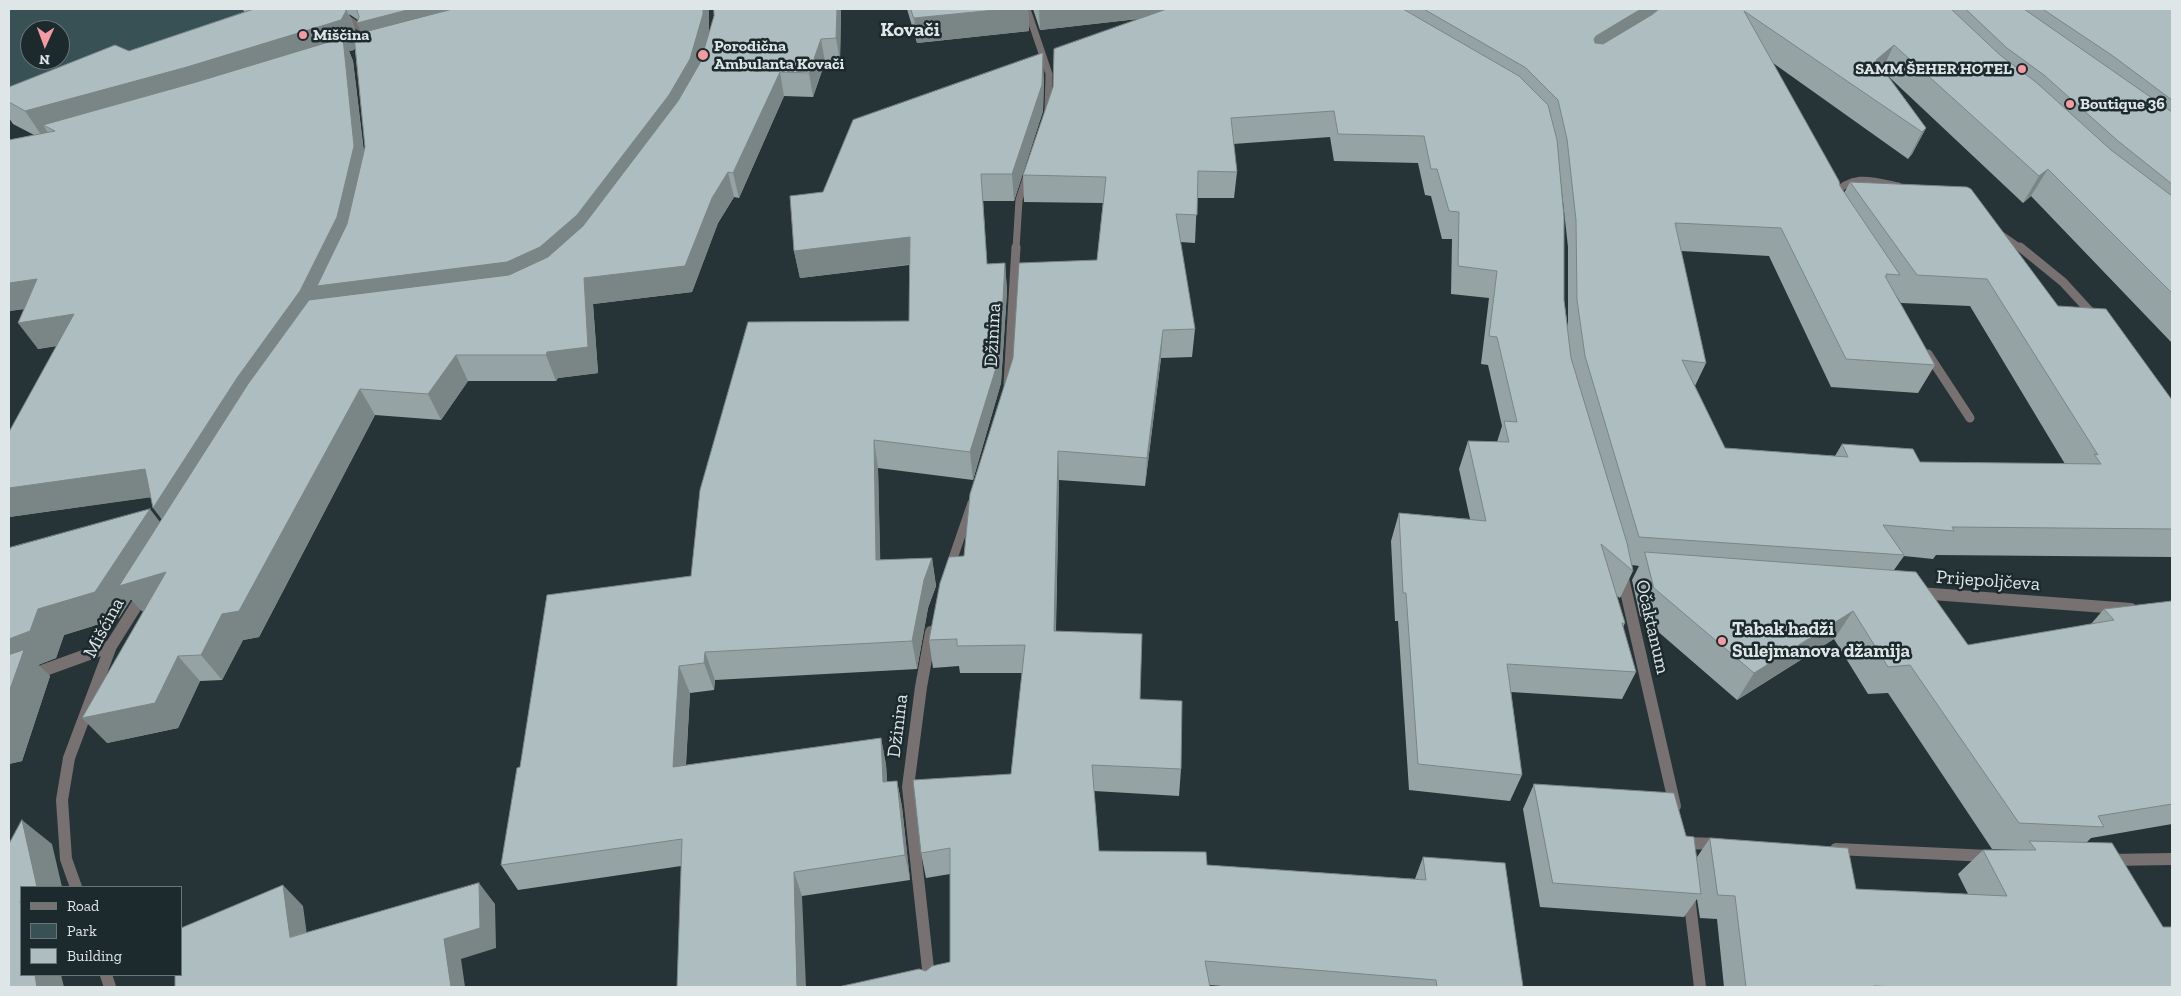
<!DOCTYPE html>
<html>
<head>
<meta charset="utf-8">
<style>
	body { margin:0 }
	#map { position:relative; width:2181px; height:996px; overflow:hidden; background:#273437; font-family:"Zilla Slab",serif }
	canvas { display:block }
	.frame { position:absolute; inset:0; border:10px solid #dee6e7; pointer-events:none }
	.legend { position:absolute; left:20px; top:886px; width:162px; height:90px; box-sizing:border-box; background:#1d2a2d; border:1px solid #6a7577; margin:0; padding:6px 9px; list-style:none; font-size:15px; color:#dee6e7 }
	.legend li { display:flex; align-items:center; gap:10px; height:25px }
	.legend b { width:25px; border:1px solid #6a7577 }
	.north { position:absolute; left:20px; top:20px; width:50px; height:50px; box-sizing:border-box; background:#1d2a2d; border:1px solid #6a7577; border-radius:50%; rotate:182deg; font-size:14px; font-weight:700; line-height:20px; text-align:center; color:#dee6e7 }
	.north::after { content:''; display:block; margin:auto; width:18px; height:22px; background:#f49aa1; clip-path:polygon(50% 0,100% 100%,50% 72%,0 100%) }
</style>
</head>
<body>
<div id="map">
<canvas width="2181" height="996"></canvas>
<div class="frame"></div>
<ul class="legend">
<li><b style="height:6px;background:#787171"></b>Road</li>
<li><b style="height:14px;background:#385155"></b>Park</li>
<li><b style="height:14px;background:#aebec0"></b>Building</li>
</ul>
<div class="north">N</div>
</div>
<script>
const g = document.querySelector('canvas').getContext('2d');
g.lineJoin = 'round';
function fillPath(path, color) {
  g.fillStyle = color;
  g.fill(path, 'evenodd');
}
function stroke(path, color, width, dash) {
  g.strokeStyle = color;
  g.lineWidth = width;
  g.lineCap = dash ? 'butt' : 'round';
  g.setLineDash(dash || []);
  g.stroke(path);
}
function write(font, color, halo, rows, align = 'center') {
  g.font = font + ' "Zilla Slab",serif';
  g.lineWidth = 5;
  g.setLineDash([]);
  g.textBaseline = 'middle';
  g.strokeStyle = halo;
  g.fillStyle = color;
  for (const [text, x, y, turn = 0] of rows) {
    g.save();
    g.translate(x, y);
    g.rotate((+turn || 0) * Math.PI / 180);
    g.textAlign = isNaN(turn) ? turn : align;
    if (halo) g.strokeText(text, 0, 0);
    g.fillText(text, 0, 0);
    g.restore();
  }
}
const green = new Path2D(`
	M9 9H255L9 102ZM30 30H60V60H30Z`);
const minorFar2 = new Path2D(`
	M333 9 361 28 363 39
	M1027 9 1049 74 1048 111
	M1832 196C1852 173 1871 180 1898 186
	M1999 233 2022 249
	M1016 249 1019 200 1027 175`);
const minorFar1 = new Path2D(`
	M2020 247 2063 282 2096 318
	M1928 354 1970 418
	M1008 384 1016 247
	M949 570 972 503`);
const minor = new Path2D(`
	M1622 574 1675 806
	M1919 593 2131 609
	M9 683 111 646
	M1683 843 1719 844
	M1836 849 1989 856
	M2109 860 2172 859
	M76 887 66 859 62 800 69 758 111 646 143 595
	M1689 896 1700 987
	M106 975 110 987
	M930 987 908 787 921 687 931 632`);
const wall = new Path2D(`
	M243 9H709V34L841 9 840 61 825 62 813 97 784 96 739 198 734 197 718 223 692 292 593 304 598 373 558 378 556 381H468L441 420 375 415 259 637 243 640 222 680 200 681 178 728 107 743 143 611H142L131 599 119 618 64 635 56 658 38 665 50 676 22 761 9 764V548L160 522 162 520 150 497 9 517V432L57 346 38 349 24 309 9 311V140L34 135 13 124 9 118V87L129 51 244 12ZM349 14 358 20 357 23 362 32 357 34ZM355 48 365 147 364 152 353 61 349 51 354 50Z
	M907 9H1028L1029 31 917 43Z
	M1033 9H2172V343L2031 196 2023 203 1888 76 1926 128 1912 154 1908 159 1773 63 1840 186 1844 193 1850 182 2058 306 2172 400V557L1936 555 1933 559 1904 556 1894 570 1968 645 2091 624 2104 609 2172 601V824L2091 838 2086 843 2172 987H1724L1717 919 1700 918 1697 899 1684 917 1540 907 1523 809 1534 784 1686 836 1697 857 1710 838 1856 889 1968 894 1958 874 1983 850H2019L1992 849 1888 693 1868 694 1834 639 1737 700 1640 616 1632 580 1639 566 1632 565 1633 571 1620 598 1617 596 1625 623 1623 627 1636 672 1622 699 1511 692 1522 775 1510 801 1409 790 1398 621H1395L1391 541 1399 513 1470 519 1459 469 1468 441 1497 442 1502 426 1488 365 1481 364 1489 298 1451 294 1452 239H1442L1431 196 1425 195 1418 163 1334 161 1330 137 1233 144 1237 172 1234 198H1197L1195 243 1180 242 1195 329 1192 357 1161 358 1145 486 1059 480 1056 631 1140 699 1181 769 1179 796 1094 791 1099 851 1207 865 1415 879 1423 857 1523 987H1234L1209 985 926 971 950 962V874L926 878 921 853 1011 774 1022 673H960L959 666 933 668 929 640 964 556 1097 260 1103 203 1024 202 1023 175 1138 19 1040 30ZM1559 165 1568 247V328L1564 300ZM1681 251 1769 256 1831 387 1918 393 1935 365 1896 295 1901 303 1970 306 2065 464 1920 462 1842 444 1835 456 1725 448 1695 386 1706 363Z
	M1044 78 1043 111 1014 201H983L987 264 1005 263 1007 291 1001 383 973 480 878 468 880 560 932 558 936 586 928 608 917 669 715 680 714 690 690 693 686 765 881 738 886 765 887 782 897 781 902 807 910 880 802 896 681 866 518 890 501 865 520 767 691 576 909 321V265L800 278 794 251 823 192Z`);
const shadedWall = new Path2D(`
	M345 9H346L356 31 358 40 354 50 349 51 353 61 366 171 703 9H709V37L696 83 549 272 331 312 323 298 314 317 173 534 153 508 160 496 9 517V488L145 469 55 131 43 125 53 140 46 142 25 111Z
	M411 9H507L368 46 357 23Z
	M837 9H841L840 61 836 38Z
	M1005 9H1028L1029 31 917 43 914 18Z
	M1039 9H1181V14L1040 30Z
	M1641 9H1662L1589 61 1594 39 1596 36Z
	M821 39 825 62 813 97 809 73Z
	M1894 45 1882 70 1876 60Z
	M1043 53 1044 78 1043 111 1014 201 1012 174Z
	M780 72 784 96 739 198 733 173Z
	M1926 128 1912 154 1908 159 1922 132Z
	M2048 169 2031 196 2023 203 2039 176Z
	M728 172 734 197 718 223 692 292 593 304 598 373 558 378 556 381 546 355 584 278 712 198Z
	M910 237 913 264 800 278 794 251Z
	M1005 263 1007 291 1001 383 973 480 970 452Z
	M37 279 55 305 9 311V283Z
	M74 314 93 339 38 349 18 323Z
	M1163 330 1161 358 1145 486 1147 458Z
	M456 355 468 381 441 420 428 394Z
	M360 389 375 415 259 637 243 640 222 680 201 655 222 614Z
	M874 440 878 468 881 588 876 560Z
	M1058 451 1059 480 1055 659 1054 631Z
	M150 509 171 536 166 572 187 598 142 611 131 599 119 618 64 635 56 658 38 665 50 676 22 761 9 764V639L38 609Z
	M932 558 936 586 928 608 917 669 912 641 924 580Z
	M1853 611 1834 639 1737 700 1754 673Z
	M705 652 715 680 714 690 704 663Z
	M178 656 200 681 178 728 107 743 82 718Z
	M679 666 690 693 684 794 673 767Z
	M881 738 886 765 889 808 883 782Z
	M897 781 902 807 910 880 905 855Z
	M22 820 52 844 62 887H37Z
	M794 872 802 896 806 987H797Z
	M479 883 495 904 496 948 461 959 465 987H451L444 939Z
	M283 885 303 906 310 957 290 937Z
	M35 975H61L64 987H37Z`);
const building = new Path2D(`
	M249 9H345L346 11 341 20 187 67 25 111 9 102V87L115 45 129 51 251 10Z
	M357 9H411L357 23 359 17Z
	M453 9H703V14L690 59 669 95 577 215 540 247 507 262 317 286 347 224 365 147 354 35Z
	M714 9H837L836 38 821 39 809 73 780 72 733 173 728 172 712 198 685 266 584 278 588 347 547 352 546 355H456L428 394 360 389 239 611 222 614 201 655 178 656 155 703 82 718 166 572 119 586 248 384 309 300 509 275 548 257 583 226 678 101 700 63 714 16Z
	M911 9H1005L914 18Z
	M1167 9H1403L1519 76 1548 105 1557 140 1564 217V300L1571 358 1627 543 1633 571 1601 544 1625 623H1622L1636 672 1507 664 1522 775 1418 764 1406 593H1403L1399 513 1486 521 1468 441 1509 442 1504 421 1517 422 1497 337 1489 336 1497 271 1458 266 1459 212 1449 211 1437 169H1431L1424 136 1338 134 1334 111 1231 118 1237 172 1198 171 1197 215 1176 214 1195 329 1163 330 1147 458 1058 451 1054 631 1142 634 1140 699 1182 701 1181 769 1092 765 1099 851 1206 852 1207 865 1426 880 1423 857 1505 863 1523 987H1437L1436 980 1205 961 1210 987H838L919 969 926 971 932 966 950 962V848L921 853 913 780 1011 774 1025 645 957 646V639L929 640 940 583 949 557 964 556 970 494 1013 358 1019 263 1097 260 1106 177 1023 175 1053 87 1054 49Z
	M1424 9H1641L1596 36 1594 39 1595 43 1603 44 1653 14 1659 9H1951L2000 55 2037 83 2111 150 2172 196V293L2048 169 2039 176 1894 45 1876 60 1926 128 1922 132 1744 11 1839 181 1840 186 1900 275 1886 274 1887 276H1885L1935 365 1846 359 1781 228 1675 223 1706 363 1682 360 1725 448 1848 457 1842 444 1913 449 1920 462 2101 464 2094 454 2098 455 1987 279 1917 275 1850 182 1967 187 1971 189 2058 306 2106 309 2172 400V529L1952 527 1954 531 1883 525 1904 555 1639 537 1585 356 1577 300 1576 220 1567 139 1558 100 1526 68Z
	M1966 9H2024L2172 112V184L2118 141 2044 75 2007 48Z
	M2043 9H2172V100L2113 56Z
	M343 38 354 146 337 217 300 291 237 378 153 508 145 469 9 488V432L74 314 18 323 37 279 9 283V140L55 131 43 125 193 83Z
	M1043 53 1042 85 1012 174H981L987 264 1005 263 1000 355 970 452 874 440 876 560 932 558 924 580 912 641 705 652 704 663 679 666 673 767 881 738 883 782 897 781 905 855 794 872 797 987H677L682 839 501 865 517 768 520 767 547 595 691 576 700 490 748 322 909 321 910 237 794 251 790 196 823 192 853 120Z
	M150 509 95 592 38 609 30 631 9 639V548Z
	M1645 552 1916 572 1968 645 2114 620 2104 609 2172 601V804L2098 816 2104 827 2019 823 1910 665 1888 667 1853 611 1754 673 1654 588Z
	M24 650 9 692V655Z
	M1534 784 1674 793 1686 836 1694 837 1701 894 1553 883Z
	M22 820 37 887H21V900L20 901 21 909V975H35L37 987H9V844Z
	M1710 838 1848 848 1856 889 2007 896 1983 850H2036L2029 841 2112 843 2163 927H2172V987H1896L1874 986V987H1746L1735 896 1718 895Z
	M479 883 480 928 444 939 451 987H175V975H181V928L283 885 290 937Z`);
const markers = [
	[303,35,5,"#f49aa1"],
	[703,55,6,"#f49aa1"],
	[2022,69,5,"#f49aa1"],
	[2070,104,5,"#f49aa1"],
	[1722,641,5,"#f49aa1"]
];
const farPoinames = [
	["Miščina",313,35],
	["Porodična",714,46],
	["Ambulanta Kovači",714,64],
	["SAMM ŠEHER HOTEL",2012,69,"right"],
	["Boutique 36",2080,104]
];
const streetNames = [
	["Džinina",993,335,-87],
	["Prijepoljčeva",1988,581,4],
	["Očaktanum",1652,627,77],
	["Mišćina",104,628,-62],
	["Džinina",898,726,-83]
];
const poiNames = [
	["Tabak hadži",1732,630],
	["Sulejmanova džamija",1732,652]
];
const farDistrictnames = [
	["Kovači",910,30]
];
fillPath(green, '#385155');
stroke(minorFar2, '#787171', 7);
stroke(minorFar1, '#787171', 9);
stroke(minor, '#787171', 12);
fillPath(wall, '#96a3a5');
fillPath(shadedWall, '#7a8586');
fillPath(building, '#aebec0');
stroke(building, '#7a8586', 1);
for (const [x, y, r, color] of markers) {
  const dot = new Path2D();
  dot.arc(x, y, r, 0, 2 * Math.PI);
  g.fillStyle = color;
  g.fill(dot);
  stroke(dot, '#1d2a2d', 2);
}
write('bold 16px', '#dee6e7', '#1d2a2d', farPoinames, 'left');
write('19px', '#dee6e7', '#1d2a2d', streetNames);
write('bold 19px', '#dee6e7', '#1d2a2d', poiNames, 'left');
write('bold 20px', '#dee6e7', '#1d2a2d', farDistrictnames);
</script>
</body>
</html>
